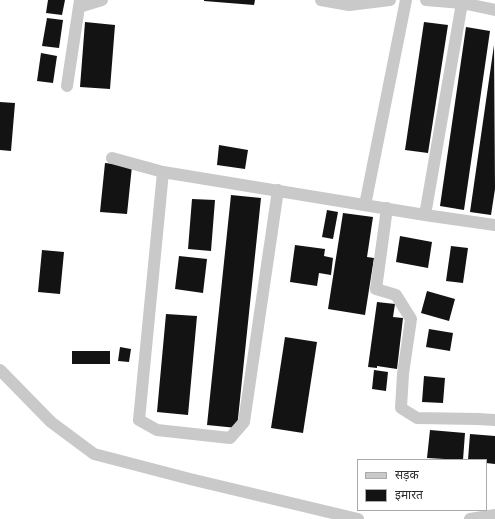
<!DOCTYPE html>
<html>
<head>
<meta charset="utf-8">
<style>
	body { margin:0 }
	#map { position:relative; width:495px; height:519px; overflow:hidden; background:#fff; font-family:"Archivo Narrow","Noto Sans Devanagari",sans-serif }
	canvas { display:block }
	.legend { position:absolute; left:357px; top:459px; width:130px; height:52px; box-sizing:border-box; background:#fff; border:1px solid #ababab; margin:0; padding:5px 7px; list-style:none; font-size:12px; color:#2c2c2c }
	.legend li { display:flex; align-items:center; gap:8px; height:20px }
	.legend b { width:20px; border:1px solid #ababab }
</style>
</head>
<body>
<div id="map">
<canvas width="495" height="519"></canvas>
<ul class="legend">
<li><b style="height:5px;background:#c9c9c9"></b>सड़क</li>
<li><b style="height:11px;background:#131313"></b>इमारत</li>
</ul>
</div>
<script>
const g = document.querySelector('canvas').getContext('2d');
g.lineJoin = 'round';
function fillPath(path, color) {
  g.fillStyle = color;
  g.fill(path, 'evenodd');
}
function stroke(path, color, width, dash) {
  g.strokeStyle = color;
  g.lineWidth = width;
  g.lineCap = dash ? 'butt' : 'round';
  g.setLineDash(dash || []);
  g.stroke(path);
}
const building = new Path2D(`
	M48 0H65L62 15 46 13Z
	M204 0H255L254 5 204 1Z
	M47 18 63 20 59 48 42 46Z
	M85 22 115 25 110 89 80 87Z
	M424 22 448 25 428 153 405 150Z
	M466 27 490 31 464 210 440 206Z
	M494 45 495 189 491 215 470 212Z
	M41 53 57 56 53 83 37 81Z
	M0 102 15 103 11 151 0 150Z
	M219 145 248 150 245 169 217 165Z
	M105 163 132 166 127 214 100 212Z
	M231 195 261 198 237 428 207 425Z
	M192 199 215 200 211 251 188 249Z
	M327 210 338 212 333 239 322 237Z
	M343 213 373 217 367 257 374 258 365 315 328 309Z
	M400 236 432 242 428 268 396 262Z
	M295 245 325 249 324 256 333 258 331 275 319 273 317 286 290 282Z
	M451 246 468 248 463 283 446 281Z
	M42 250 64 252 60 294 38 292Z
	M179 256 207 259 203 293 175 289Z
	M427 291 455 299 449 321 421 313Z
	M377 302 395 304 393 317 403 318 397 369 377 366V368L368 367Z
	M166 314 197 316 188 415 157 412Z
	M429 329 453 333 450 351 426 347Z
	M285 337 317 342 303 433 271 428Z
	M120 347 131 349 129 362 118 361Z
	M72 351H110V364H72Z
	M374 370 388 372 386 391 372 389Z
	M424 376 445 378 443 403 422 402Z
	M430 430 465 433 463 460 427 458Z
	M470 434 495 436V464L486 463V460H468Z`);
const minor = new Path2D(`
	M321 0 349 5 390 0
	M426 0 462 3 495 10
	M79 7 102 0
	M67 86 80 0
	M112 158 163 172 425 215 495 225
	M163 172 139 420 157 430 230 438 244 422 278 190
	M365 205 406 0
	M387 208 376 289 396 295 411 319 403 374 401 408 417 418 478 419 495 420
	M425 215 462 3
	M0 370 51 422 94 454 190 479 358 519
	M470 519 495 515`);
fillPath(building, '#131313');
stroke(minor, '#c9c9c9', 12);
</script>
</body>
</html>
